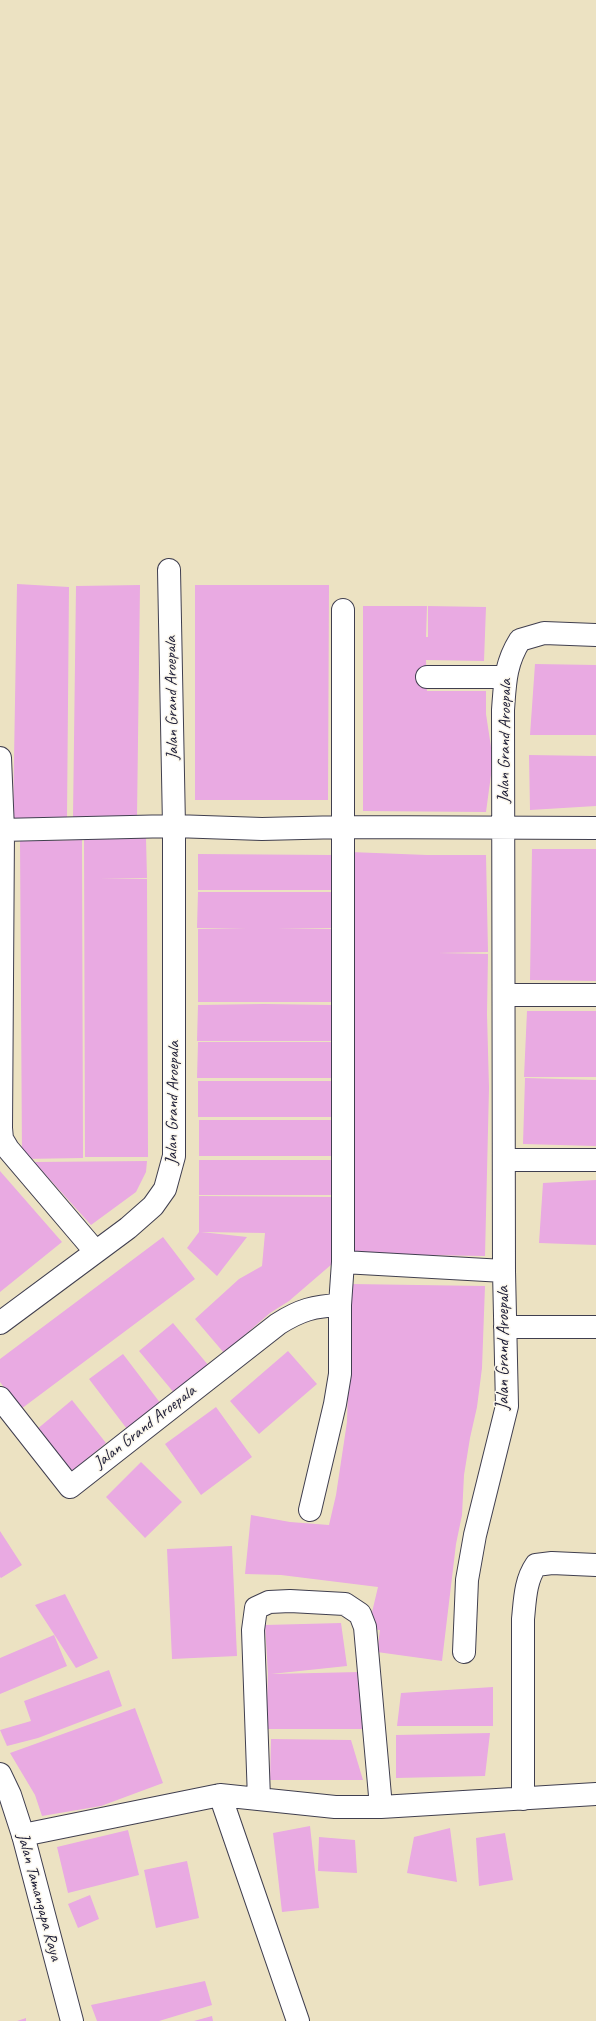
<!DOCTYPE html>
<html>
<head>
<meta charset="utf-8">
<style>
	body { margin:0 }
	canvas { display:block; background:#ece2c2 }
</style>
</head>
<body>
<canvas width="596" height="2021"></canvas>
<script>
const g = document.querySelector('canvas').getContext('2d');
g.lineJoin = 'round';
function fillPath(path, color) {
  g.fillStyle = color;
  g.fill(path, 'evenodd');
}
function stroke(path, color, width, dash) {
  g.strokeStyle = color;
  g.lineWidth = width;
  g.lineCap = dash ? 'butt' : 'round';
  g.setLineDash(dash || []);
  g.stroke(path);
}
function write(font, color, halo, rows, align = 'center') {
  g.font = font + ' Caveat,sans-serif';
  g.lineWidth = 3;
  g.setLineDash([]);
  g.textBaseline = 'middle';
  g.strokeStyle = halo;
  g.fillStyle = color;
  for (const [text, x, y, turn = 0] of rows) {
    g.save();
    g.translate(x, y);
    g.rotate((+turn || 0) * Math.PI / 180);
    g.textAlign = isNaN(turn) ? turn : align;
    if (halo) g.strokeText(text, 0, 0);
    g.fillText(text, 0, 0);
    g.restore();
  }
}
const building = new Path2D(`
	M17 584 69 587 67 818H13Z
	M140 585 137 817H73L76 586Z
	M195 585H329L328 800H195Z
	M363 606H427L426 637H428V606L486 607 484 661 426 660 427 691H486V714L493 760 486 812 363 811Z
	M535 664 596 665V735H530Z
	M529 755 596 756V806L530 810Z
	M146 838 147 878 100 879H147L148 1157H85L84 839Z
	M82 840 83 1158 22 1159 20 841Z
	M532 849H596V981L530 980Z
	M350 852 427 855H486L488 952 438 953 488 954 487 1014 489 1088 485 1256 355 1254 354 1085 351 1041 355 979H349Z
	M198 854 331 855V890H198Z
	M198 892H331V928L276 929H331V1002H198V929H247L197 928Z
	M264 1004 331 1005V1041H197L198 1005Z
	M527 1011H596V1077H524Z
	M198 1042H331V1078H197Z
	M525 1078 596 1080V1146L523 1144Z
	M198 1081H331V1117H198Z
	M199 1120H332L331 1156H199Z
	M199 1160H332V1195H199Z
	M147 1161 146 1172 136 1192 91 1225 34 1162Z
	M0 1171 62 1242 0 1292Z
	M596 1180V1245L539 1243 543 1183Z
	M199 1196 332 1197V1264L289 1301 270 1313 224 1353 195 1319 239 1279 262 1266 265 1233 201 1232 247 1237 217 1276 187 1248 199 1232Z
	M163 1237 195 1279 21 1409 0 1382V1359Z
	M351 1284 485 1286 482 1368 477 1407 470 1438 464 1475 462 1515 456 1544 442 1661 377 1652 380 1630 368 1629 378 1587 281 1575 245 1574 251 1515 290 1522 329 1525 336 1495 347 1422Z
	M173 1323 209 1366 175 1394 139 1351Z
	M288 1351 317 1384 259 1434 230 1401Z
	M123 1354 161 1404 127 1429 89 1379Z
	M72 1400 106 1443 70 1473 36 1430Z
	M216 1407 252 1457 201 1495 165 1444Z
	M141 1462 182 1502 145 1538 106 1497Z
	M0 1531 22 1565 1 1578 0 1577Z
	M232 1546 237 1656 172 1659 167 1549Z
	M65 1594 98 1658 76 1668 35 1605Z
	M341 1623 347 1666 271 1674 360 1672 362 1729H266L268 1674 265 1625Z
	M54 1635 67 1666 0 1694V1658Z
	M109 1670 122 1706 38 1738 7 1746 0 1730 31 1721 24 1701Z
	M493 1687V1726H397L401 1693Z
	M135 1708 163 1783 101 1806 42 1816 35 1795 10 1753Z
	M490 1733 485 1776 396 1778V1735Z
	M271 1739 351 1740 363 1780H270Z
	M310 1826 319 1908 282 1912 273 1833Z
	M450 1828 457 1882 407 1873 414 1837Z
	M128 1830 139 1875 68 1893 57 1847Z
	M505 1833 513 1880 479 1886 476 1838Z
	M319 1837 355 1840 357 1873 318 1871Z
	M187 1861 199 1918 156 1928 144 1870Z
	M90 1895 99 1919 78 1928 68 1904Z
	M205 1981 212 2005 159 2021H97L91 2005Z
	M212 2016 213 2021H194Z
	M26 2018V2021H17Z`);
const minor = new Path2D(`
	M427 677H505
	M0 758 3 830 1 1128 2 1139 8 1149 95 1251
	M0 830 174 826 262 829 343 827 596 828
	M504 995H596
	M505 1160H596
	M343 1262 504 1271
	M0 1323 128 1228 153 1206 165 1189 174 1156V826L169 570
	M505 1327H596
	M0 1398 70 1487 278 1324C300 1310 314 1306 340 1305
	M310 1510 335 1404 340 1374V1305L343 1262V610
	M464 1652 467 1580 475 1535 507 1406 504 1271 503 710C505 683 505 664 520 640L544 633 596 635
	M220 1795 335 1807H381L596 1794
	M259 1799 253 1630 256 1608 269 1602 290 1601 345 1604 360 1614 365 1627 381 1807
	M523 1799V1619C525 1600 525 1581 536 1565L552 1563 596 1565
	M23 1835 220 1795 298 2021`);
const primary = new Path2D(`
	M0 1774 10 1795 23 1835 72 2021`);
const streetNames = [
	["Jalan Grand Aroepala",172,698,-91],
	["Jalan Grand Aroepala",505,741,-89],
	["Jalan Grand Aroepala",173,1103,-89],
	["Jalan Grand Aroepala",504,1348,-90],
	["Jalan Grand Aroepala",145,1427,-38],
	["Jalan Tamangapa Raya",39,1897,75]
];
fillPath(building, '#e9aae2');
stroke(minor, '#403f4f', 24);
stroke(primary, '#403f4f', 24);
stroke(minor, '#fff', 22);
stroke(primary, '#fff', 22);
write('17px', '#22223b', '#fbf7ec', streetNames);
</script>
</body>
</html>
